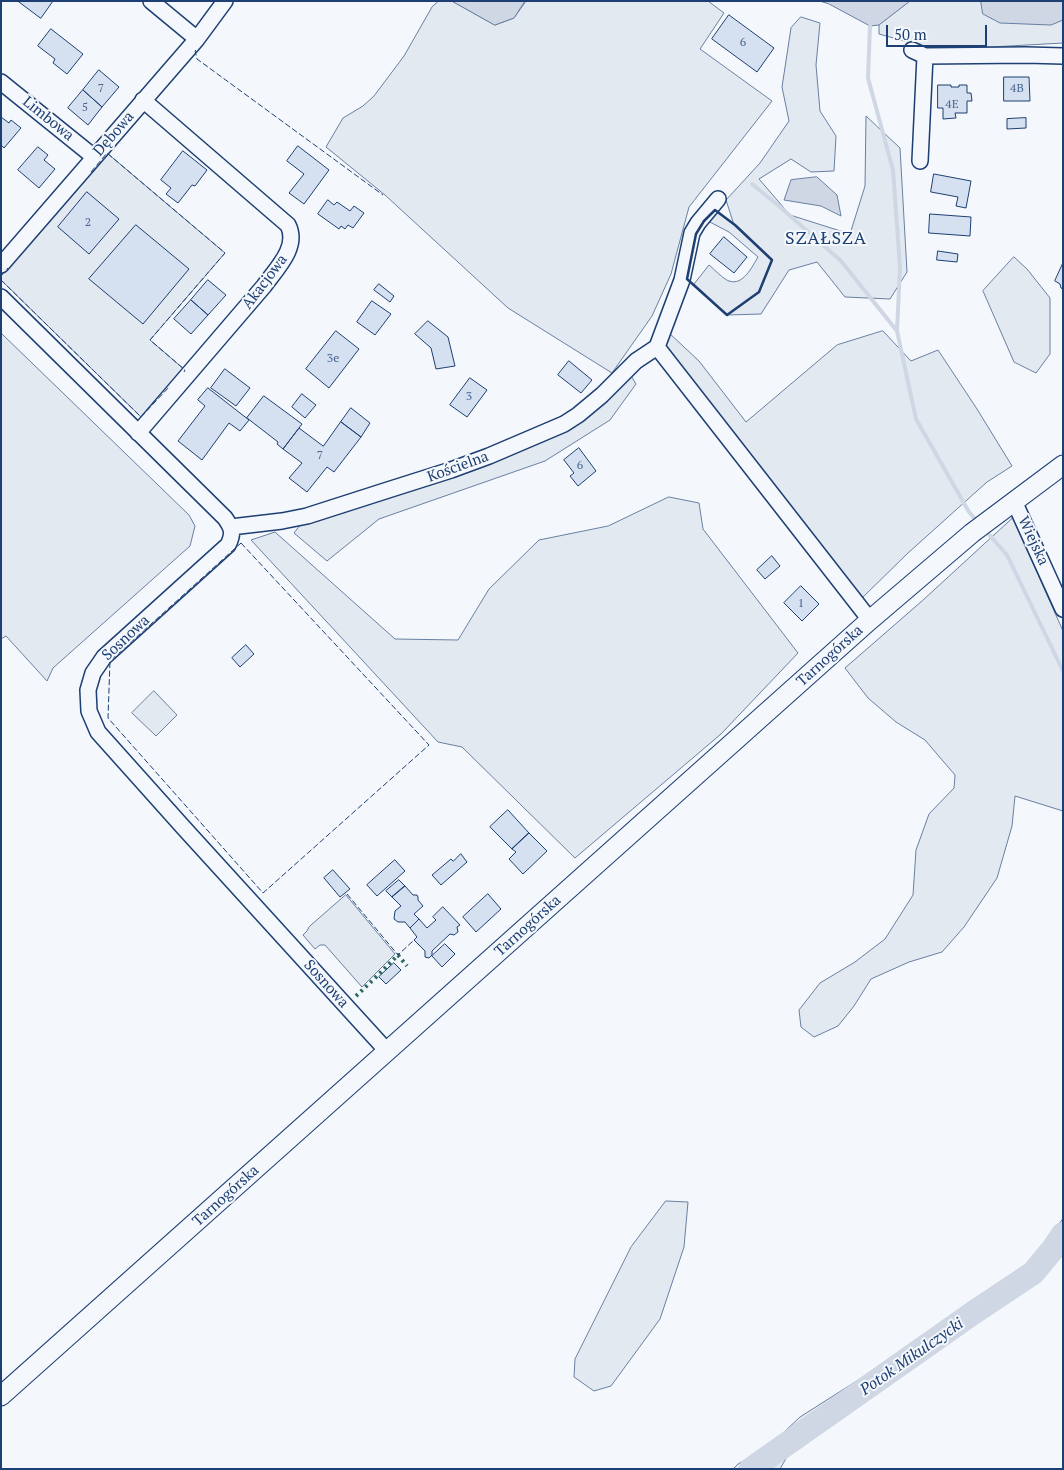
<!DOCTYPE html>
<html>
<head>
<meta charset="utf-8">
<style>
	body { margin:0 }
	#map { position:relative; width:1064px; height:1470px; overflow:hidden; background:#f4f7fb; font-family:"PT Serif",serif }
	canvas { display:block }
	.frame { position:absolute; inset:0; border:2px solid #1d3f73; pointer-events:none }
	.scale { position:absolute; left:886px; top:25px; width:101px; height:22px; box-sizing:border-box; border:2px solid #1d3f73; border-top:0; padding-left:6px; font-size:15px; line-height:18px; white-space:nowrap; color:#1d3f73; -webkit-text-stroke:4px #f4f7fb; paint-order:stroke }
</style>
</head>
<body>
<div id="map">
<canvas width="1064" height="1470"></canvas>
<div class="frame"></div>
<div class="scale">50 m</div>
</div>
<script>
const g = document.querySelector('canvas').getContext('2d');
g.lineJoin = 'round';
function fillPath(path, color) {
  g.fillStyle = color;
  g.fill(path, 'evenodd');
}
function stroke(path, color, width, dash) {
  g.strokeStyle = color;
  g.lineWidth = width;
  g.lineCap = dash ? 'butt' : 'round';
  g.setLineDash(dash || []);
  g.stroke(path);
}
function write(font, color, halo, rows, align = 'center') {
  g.font = font + ' "PT Serif",serif';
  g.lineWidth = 4;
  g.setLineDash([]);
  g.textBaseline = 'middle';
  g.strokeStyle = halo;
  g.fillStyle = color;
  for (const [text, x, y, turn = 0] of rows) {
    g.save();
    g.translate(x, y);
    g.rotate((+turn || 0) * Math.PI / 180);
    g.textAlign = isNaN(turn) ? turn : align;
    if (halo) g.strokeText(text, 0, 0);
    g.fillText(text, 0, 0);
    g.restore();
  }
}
const green = new Path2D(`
	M439 1H452L495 25 514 18 526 1H708L724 13 700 49 772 101 689 207 671 274 652 316 612 373 508 308 385 195 326 147 343 118 363 106 374 96 404 56 432 7Z
	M910 1H1063V43L937 50 879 34V25Z
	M801 17 820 23 816 65 820 111 836 136 834 171 811 172 791 159 759 179 790 215 850 234 865 186 866 116 900 148 907 272 890 299 845 297 817 262 789 270 761 314 727 315 694 284 709 265C714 269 723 279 729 281 743 286 752 267 758 257L729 232 706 220 715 210 734 225 726 200 760 163 789 121 782 87 791 28Z
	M107 153 225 253 150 340 185 370 141 417 1 280V276Z
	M1014 257 1027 269 1050 298V354L1036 373 1014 362 983 291Z
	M883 331 911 361 938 350 977 409 1012 466 987 482 908 553 861 599 661 348 668 332 699 361 746 422 837 345Z
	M1 333 189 515 195 526 190 546 53 668 47 681 6 636 1 639Z
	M627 369 636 384 610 420 545 461 379 519 327 561 294 533 307 516 564 424Z
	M669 497 699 503 703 529 798 653 721 734 575 858 462 747 438 742 251 540 275 532 395 639 458 640 489 589 539 540 608 526Z
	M1013 518 1063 631V811L1015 796 1012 826 997 878 964 927 942 952 909 962 871 979 854 1006 838 1026 814 1037 801 1027 799 1010 820 983 855 962 885 939 913 895 916 850 929 814 954 788 955 775 925 740 896 722 868 698 845 668 922 601Z
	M154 691 177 715 156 736 132 713Z
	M346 895 395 954 362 987 325 945H320L315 949 303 935 307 931 309 927Z
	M666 1201 688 1202 684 1247 660 1319 611 1386 594 1391 574 1377 575 1359 631 1247Z
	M1063 1219V1252L1043 1277 792 1448 780 1469H733L738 1464 765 1450 800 1417 888 1361 1023 1271Z`);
const water = new Path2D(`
	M452 1H525L514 18 495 25Z
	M820 1H910L879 25 870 26 829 4Z
	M981 1H1063V20L1051 25 1000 23 983 14Z
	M817 177 837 195 841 216 821 206 784 200 791 180Z`);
const stream = new Path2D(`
	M870 26 868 78 893 170 900 267 897 331 916 419 969 512 977 521
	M752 184 779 206 841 261 897 331
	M985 530 1007 555 1063 671`);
const river = new Path2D(`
	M751 1469 973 1313 1033 1273 1053 1249 1063 1234`);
const building = new Path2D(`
	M18 1H53L41 18Z
	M729 15 774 48 757 72 712 39Z
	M51 29 83 54 67 74 53 63 55 59 38 46Z
	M99 70 119 87 102 107 83 90Z
	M1004 77H1029L1030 101H1004Z
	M938 85H951V87H959V85H967V93H971L972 101H967V113H955L956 118 943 119V108H938Z
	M83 90 102 107 88 125 68 108Z
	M1 117 9 123 11 120 21 128 4 148 1 145Z
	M1026 118V128L1007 129V119Z
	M298 146 329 170 304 204 289 193 304 174 287 161Z
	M38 147 48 155 44 160 55 169 39 188 18 170Z
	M183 151 207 170 195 186 192 185 178 203 166 194 171 188 161 180Z
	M934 174 971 181 966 208 956 206 958 197 931 192Z
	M87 192 119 219 89 254 58 227Z
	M328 200 334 205 337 202 350 211 354 206 364 213 353 228 348 225 345 229 341 226 339 229 318 214Z
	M930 214 971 217 970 236 929 233Z
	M136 225 189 269 143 324 89 279Z
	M724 237 747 257 734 273 710 254Z
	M938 251 958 254 957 262 937 260Z
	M1063 263V289L1061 288 1060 284 1055 281Z
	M208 280 226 295 208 315 191 300Z
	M379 284 394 296 390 302 374 290Z
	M191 300 208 315 191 334 174 319Z
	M372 301 391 314 375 335 357 322Z
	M428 321 448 337 455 366 436 369 431 348 415 334Z
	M336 331 359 349 329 388 306 369Z
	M569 361 592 380 581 393 558 375Z
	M225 369 250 388 236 406 211 388Z
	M470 378 487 390 467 417 450 405Z
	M208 388 249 420 240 431 229 423 202 460 178 441 205 406 198 400Z
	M302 394 316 405 305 418 292 407Z
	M264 396 302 424 283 449 277 444 278 442 247 418Z
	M351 408 370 423 361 437 341 422Z
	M341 422 361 437 334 472 327 467 307 492 289 478 302 463 283 449 299 428 323 446Z
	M579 448 596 471 578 486 570 476 574 473 564 460Z
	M772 556 780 566 765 579 757 570Z
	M801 586 819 604 802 621 784 603Z
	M246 645 254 654 240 667 232 658Z
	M508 810 529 833 512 849 490 827Z
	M529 833 547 851 523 874 509 859 516 852 512 849Z
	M461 854 467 862 441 885 432 875 451 859 453 861Z
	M395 860 405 871 377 896 367 885Z
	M333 870 350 889 340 897 324 878Z
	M399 880 405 886 392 897 386 891Z
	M405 886 413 895H417L418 897V900L423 906 414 914 419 919 410 928 405 922H398L394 919 395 911 401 906 392 897Z
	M488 894 501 909 476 932 463 917Z
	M443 907 460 925 457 927 458 932 454 935 450 934 432 951V955L429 958 425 957V951L414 940 417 937 410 928 419 919 427 928 436 920 433 917Z
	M445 944 455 954 442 967 432 956Z
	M394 963 401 970 386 984 379 977Z`);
const minor = new Path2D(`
	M151 1 197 39
	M912 50 925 56 1026 55 1063 56
	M1 82 94 157
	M920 161 925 56
	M1 265 197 39 225 1
	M1 297 225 518C232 528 234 533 228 545L104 657 93 673 88 690 89 711 98 732 183 827 387 1051
	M657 347 870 620
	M138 433 264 286C277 268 299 247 288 225L143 100
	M1014 501 1063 609
	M231 527 282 521 307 516 388 490 451 470 489 456 564 424 578 415 602 395 636 361 657 347 682 280 692 233 698 223 718 199`);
const major = new Path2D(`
	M1 1396 870 620 972 533 1063 465`);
const hedge = new Path2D(`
	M375 978 398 955 407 966
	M356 996 372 981`);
const fence = new Path2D(`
	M196 50 195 51 197 59 383 195
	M91 172 107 153 225 253 150 340 185 370 184 372
	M1 276 8 268
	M1 280 141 417 170 386
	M241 543 429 745 263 893 108 718 110 661Z
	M347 894 398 955 414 940`);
const wall = new Path2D(`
	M715 210 735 225 772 260 759 292 727 315 687 279 696 234 704 221Z`);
const numberNames = [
	["6",743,43],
	["7",101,89],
	["4B",1017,89],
	["4E",952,105],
	["5",85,108],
	["2",88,223],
	["3e",333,359],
	["3",469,397],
	["7",320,456],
	["6",580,466],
	["1",801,604]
];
const streetNames = [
	["Limbowa",48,119,39],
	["Dębowa",114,134,-49],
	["Akacjowa",265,282,-53],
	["Kościelna",458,467,-20],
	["Wiejska",1033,541,65],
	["Sosnowa",126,638,-43],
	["Tarnogórska",830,656,-42],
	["Tarnogórska",528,926,-42],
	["Sosnowa",326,984,48],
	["Tarnogórska",226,1196,-42]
];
const waterNames = [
	["Potok Mikulczycki",912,1357,-35]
];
const quarterNames = [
	["SZAŁSZA",826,239]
];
fillPath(green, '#e3e9f0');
stroke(green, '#687fa3', 1);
fillPath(water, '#cfd7e4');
stroke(water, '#687fa3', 1);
stroke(stream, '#cfd7e4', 4);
stroke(river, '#cfd7e4', 24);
fillPath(building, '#d5e0f0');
stroke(building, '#1d3f73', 1);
stroke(minor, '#1d3f73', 18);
stroke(major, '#1d3f73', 21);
stroke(minor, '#f4f7fb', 15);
stroke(major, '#f4f7fb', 19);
stroke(hedge, '#2c6c60', 4, [2.5, 4]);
stroke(fence, '#1d3f73', 1, [6, 2.5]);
stroke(wall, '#1d3f73', 2.5);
write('12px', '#4b6792', null, numberNames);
write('15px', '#1d3f73', '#f4f7fb', streetNames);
write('italic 16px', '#1d3f73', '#f4f7fb', waterNames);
g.letterSpacing = '1px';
write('18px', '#1d3f73', '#f4f7fb', quarterNames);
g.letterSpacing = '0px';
</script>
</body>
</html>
